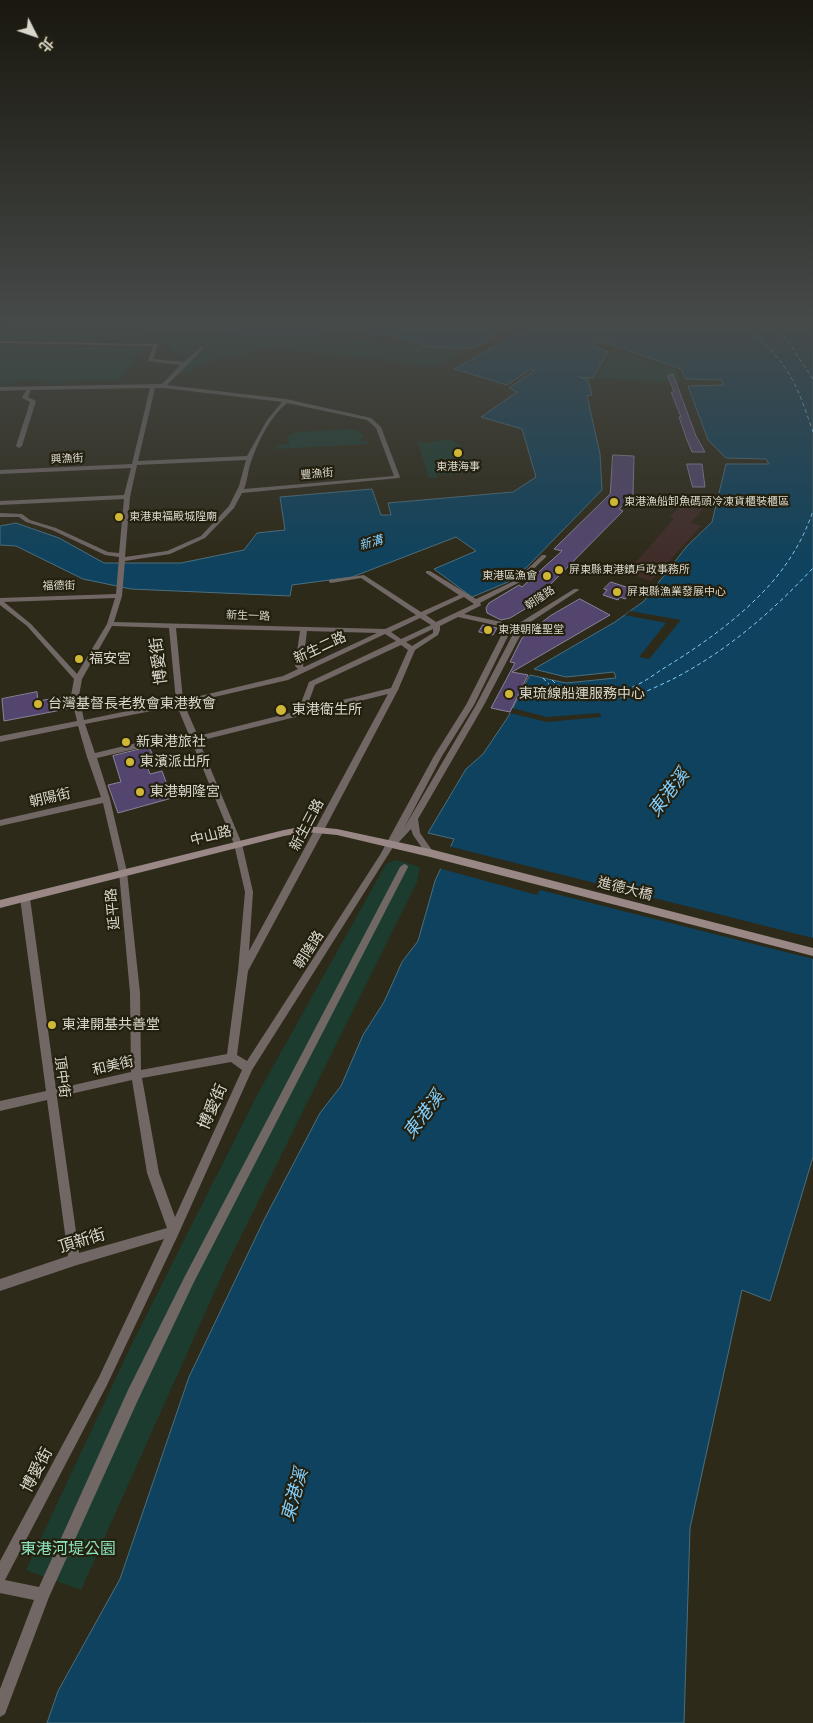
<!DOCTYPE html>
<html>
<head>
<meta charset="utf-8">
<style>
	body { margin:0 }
	#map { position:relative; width:813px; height:1723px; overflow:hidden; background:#2e2a19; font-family:Montserrat,"Noto Sans TC",sans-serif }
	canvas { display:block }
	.north { position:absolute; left:10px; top:10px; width:50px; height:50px; -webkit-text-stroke:4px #24200f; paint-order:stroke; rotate:131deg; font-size:14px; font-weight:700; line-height:20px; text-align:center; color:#d9d7cc }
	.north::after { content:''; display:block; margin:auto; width:18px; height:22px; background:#d9d7cc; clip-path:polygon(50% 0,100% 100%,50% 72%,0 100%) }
</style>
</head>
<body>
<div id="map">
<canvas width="813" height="1723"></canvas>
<div class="north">北</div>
</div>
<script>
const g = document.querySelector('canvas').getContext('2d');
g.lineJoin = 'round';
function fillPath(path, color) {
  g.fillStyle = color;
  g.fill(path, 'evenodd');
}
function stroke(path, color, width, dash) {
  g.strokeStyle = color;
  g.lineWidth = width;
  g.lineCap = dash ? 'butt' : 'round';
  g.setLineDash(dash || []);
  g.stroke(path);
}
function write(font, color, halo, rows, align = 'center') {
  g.font = font + ' Montserrat,"Noto Sans TC",sans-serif';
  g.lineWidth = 4.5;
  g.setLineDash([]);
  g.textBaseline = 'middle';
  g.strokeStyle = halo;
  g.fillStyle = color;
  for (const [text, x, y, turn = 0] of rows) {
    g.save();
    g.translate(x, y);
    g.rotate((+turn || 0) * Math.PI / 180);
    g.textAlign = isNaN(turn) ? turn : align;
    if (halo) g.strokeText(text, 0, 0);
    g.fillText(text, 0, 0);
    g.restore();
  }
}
const commercial = new Path2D(`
	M683 503 703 509 691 522 701 526 651 581 626 573 674 519 670 517Z`);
const green = new Path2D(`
	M55 326H109L265 334 291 333 428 347 468 348 437 367 334 354 258 349 243 356 226 357 198 366 188 373H172L185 354 172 352 165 343 0 339V327Z
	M0 345 143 348 120 379 75 381 53 385C32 373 21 382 0 386Z
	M616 351 677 370 681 382C651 382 625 380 596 378L611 352Z
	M350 429 358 431 364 436 361 441H367L368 444 277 449V445L290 444 287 438 289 436 296 432Z
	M417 441H423L424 444C433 441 452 437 460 445 464 451 467 461 469 468L457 474H436L437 478H429Z
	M396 860 420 867 417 882 227 1264 81 1590 26 1570 129 1350 256 1097 386 864Z`);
const water = new Path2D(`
	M119 326H513L474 348 428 347 392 335 334 330 317 334H265L190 331Z
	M531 326H813V1157L770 1301 742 1290 690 1528 684 1723H47L58 1691 120 1579 189 1377 264 1220 320 1113 341 1086 363 1035 384 1002 402 962 418 941 435 881 454 839 428 833 466 769 483 754 508 717 530 675 566 683 616 678 614 672 566 677 534 669 615 622 644 601 687 546 712 522 726 464H769L766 459 726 458 708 440 688 386 724 385 721 380 686 379 681 369 601 341 593 346 608 352 593 378 579 377 588 380 592 395 587 396 600 454 602 490 527 567 508 582 472 597 434 569 476 551 456 537 352 577 292 585 290 596 131 589 83 579 16 546 0 545V526L16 523 59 538 104 563H181L244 550 257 533 285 530 280 497 372 489 381 515H391L388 503 513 492 536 477 522 429 481 417 517 392 509 388 535 370 531 369 507 385 455 369Z`);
const pier = new Path2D(`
	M630 611 681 620 649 659 639 657 666 623 625 615Z
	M512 708 547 717 600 713 601 717 547 722 510 713Z
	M448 846 813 938V959L540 890 537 895 438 868Z`);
const ferry = new Path2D(`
	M744 326C788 362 795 379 813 432
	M773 326 787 340 813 379
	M543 678C561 699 581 702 608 699 616 698 623 698 631 696 645 693 660 685 673 679 727 651 772 612 813 568
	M552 680C561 690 574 692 587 692 602 692 617 692 632 687 643 683 652 676 661 670 702 645 743 616 774 580 792 558 804 537 813 511`);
const building = new Path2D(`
	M673 374 696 436 705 452H692L687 440 679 417H681L671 392H674L668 376Z
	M613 455 634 456 633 495 619 509 623 511 540 595 545 597 510 618 501 620 487 613 486 608 489 603 519 585 522 587 562 551 554 549 610 494Z
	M687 464H702L705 487H693Z
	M611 582 629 588 626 591 632 593 625 599 620 597 618 600 603 595 607 590 604 589Z
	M580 599 610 615 512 672 528 675 510 712 491 708 515 663 510 662 522 638 550 616Z
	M483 625 497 628 493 635 479 632Z
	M37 692 38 701 69 696 72 708 4 721 2 699Z
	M149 747 152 753 143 756 150 774 162 771 172 798 118 813 108 785 121 782 113 756Z`);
const street = new Path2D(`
	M0 341 156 344 158 345 153 359 184 362 201 347H203V349L167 385 286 399 371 418 381 427 400 477 399 478 242 493 234 508 205 538 170 554 125 561 122 596 114 622 385 629 416 615 361 578 331 583 329 582V580L364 575 421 612 459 595 426 573V571H430L476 599 516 580 542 555H546V557L520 582 480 603 481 605 480 606 464 614 516 625 574 589H578L579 590 520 629 521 634 484 705 418 819 420 833 434 853 433 855H427L413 835 411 829 398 843 395 844 252 1070 178 1235 107 1385 5 1580 39 1587 128 1390 185 1276 400 867 404 864 407 865 408 867 193 1284 138 1400 49 1597 5 1714 0 1717V1689L34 1600 0 1593V1561L99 1377 164 1239 74 1266 0 1291V1279L68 1256 47 1100 0 1111V1101L46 1091 20 898 22 896H28L30 898 56 1089 131 1072 130 993 119 872 103 803 0 826V820L101 797 87 757 78 726 0 742V736L77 721 71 696 74 679 27 626 0 605V598L116 594 119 557 105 555 52 530 26 522 19 517H0V513L22 514 30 520 56 528 108 552 119 553 124 499 0 505V501L124 495 131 468 0 474V470L132 464 150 388 31 390 28 397 36 401 22 446 19 448 16 446 30 402 22 398 26 390 0 391V387L162 384 181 365 148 361 153 346 0 343ZM155 388H163L282 402 267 420 247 456 138 461ZM287 403 367 420 376 428 394 476 244 489C248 479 248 468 252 459 259 439 271 416 287 403ZM246 460 239 486 229 506 201 536 167 551 125 557 130 497 137 465ZM464 597 474 604 436 622 426 615ZM115 598 107 624 77 674 31 624 4 602ZM458 617 508 628 504 630 466 705 434 756 380 855 247 1061 237 1055 248 971 324 830 398 690 415 650 438 635 440 630V626ZM420 618 431 625 401 639 391 632ZM112 626 169 628 176 701 84 720 79 696 82 679ZM176 628 300 631 295 666 298 669 283 676 183 700ZM433 629V633L412 646 406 642ZM307 631 377 633 304 667 303 666ZM514 631 513 634 476 705 404 828 442 756 474 705 510 632ZM385 634 396 641 309 682 298 711 198 736 184 704 288 680ZM401 645 408 650 391 688 306 709 315 685ZM388 694 249 951 253 892 242 844 199 741ZM177 706 234 844 245 892 238 971 227 1054 141 1070 140 993 127 872 110 799 97 758 148 746 149 744 145 741 95 753 85 724ZM231 1062 242 1070 175 1217 159 1173 142 1078ZM132 1080 147 1173 167 1228 79 1253 57 1097Z`);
const secondary = new Path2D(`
	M306 826 337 829 430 849 813 948V956L430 857 337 835 306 832 284 836 0 908V900L284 830Z`);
const markers = [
	[458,453,5,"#d1b736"],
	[614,502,5,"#d1b736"],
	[119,517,5,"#d1b736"],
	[559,570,5,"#d1b736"],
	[547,576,5,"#d1b736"],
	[617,592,5,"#d1b736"],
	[488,630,5,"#d1b736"],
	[79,659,5,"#d1b736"],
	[509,694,5,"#d1b736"],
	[38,704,5,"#d1b736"],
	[281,710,6,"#d1b736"],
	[126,742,5,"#d1b736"],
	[130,762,5,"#d1b736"],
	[140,792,5,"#d1b736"],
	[52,1025,5,"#d1b736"]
];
const farStreetnames = [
	["興漁街",67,459,-3],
	["豐漁街",317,474,-5],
	["福德街",59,586,-1],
	["朝隆路",540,598,-33],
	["新生一路",248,616,2]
];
const farPoinames = [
	["東港海事",458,467,"center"],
	["東港漁船卸魚碼頭冷凍貨櫃裝櫃區",624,502],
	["東港東福殿城隍廟",129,517],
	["屏東縣東港鎮戶政事務所",569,570],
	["東港區漁會",537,576,"right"],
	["屏東縣漁業發展中心",627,592],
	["東港朝隆聖堂",498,630]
];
const farWaternames = [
	["新溝",371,543,-16]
];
const streetNames = [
	["新生二路",320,648,-25],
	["朝陽街",50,798,-13],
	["新生三路",307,825,-62],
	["中山路",211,836,-14],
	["進德大橋",625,889,14],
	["延平路",113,909,-95],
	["朝隆路",309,950,-57],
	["和美街",113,1066,-13],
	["頂中街",62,1077,83]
];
const poiNames = [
	["福安宮",89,659],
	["東琉線船運服務中心",519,694],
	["台灣基督長老教會東港教會",48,704],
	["東港衛生所",292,710],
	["新東港旅社",136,742],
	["東濱派出所",140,762],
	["東港朝隆宮",150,792],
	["東津開基共善堂",62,1025]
];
const nearStreetnames = [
	["博愛街",159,661,-97],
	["博愛街",213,1107,-66],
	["頂新街",82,1241,-17],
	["博愛街",37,1470,-62]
];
const nearParknames = [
	["東港河堤公園",68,1549]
];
const nearWaternames = [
	["東港溪",669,793,-53],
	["東港溪",424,1115,-53],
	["東港溪",295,1495,-74]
];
fillPath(commercial, '#402c29');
fillPath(green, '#1c3c2f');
fillPath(water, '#0e425e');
stroke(water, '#4b6f7f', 1);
fillPath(pier, '#2e2a19');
stroke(ferry, '#82cefd', 1, [4, 3]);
fillPath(building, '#54456f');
stroke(building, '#898397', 1);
fillPath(street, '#716765');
fillPath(secondary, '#998886');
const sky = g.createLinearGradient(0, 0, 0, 567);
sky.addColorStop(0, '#19170e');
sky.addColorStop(0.57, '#464a49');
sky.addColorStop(1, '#464a4900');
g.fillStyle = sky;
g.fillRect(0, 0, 813, 567);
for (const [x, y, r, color] of markers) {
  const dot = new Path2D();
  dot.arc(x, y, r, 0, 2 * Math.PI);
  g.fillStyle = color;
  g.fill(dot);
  stroke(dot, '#24200f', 2);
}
write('11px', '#d9d7cc', '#24200f', farStreetnames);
write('11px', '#d9d7cc', '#24200f', farPoinames, 'left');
write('italic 12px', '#82cefd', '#24200f', farWaternames);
write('14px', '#d9d7cc', '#24200f', streetNames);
write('14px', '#d9d7cc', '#24200f', poiNames, 'left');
write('16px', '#d9d7cc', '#24200f', nearStreetnames);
write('16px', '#8be2bc', '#24200f', nearParknames);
write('italic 18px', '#82cefd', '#24200f', nearWaternames);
</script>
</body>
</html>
